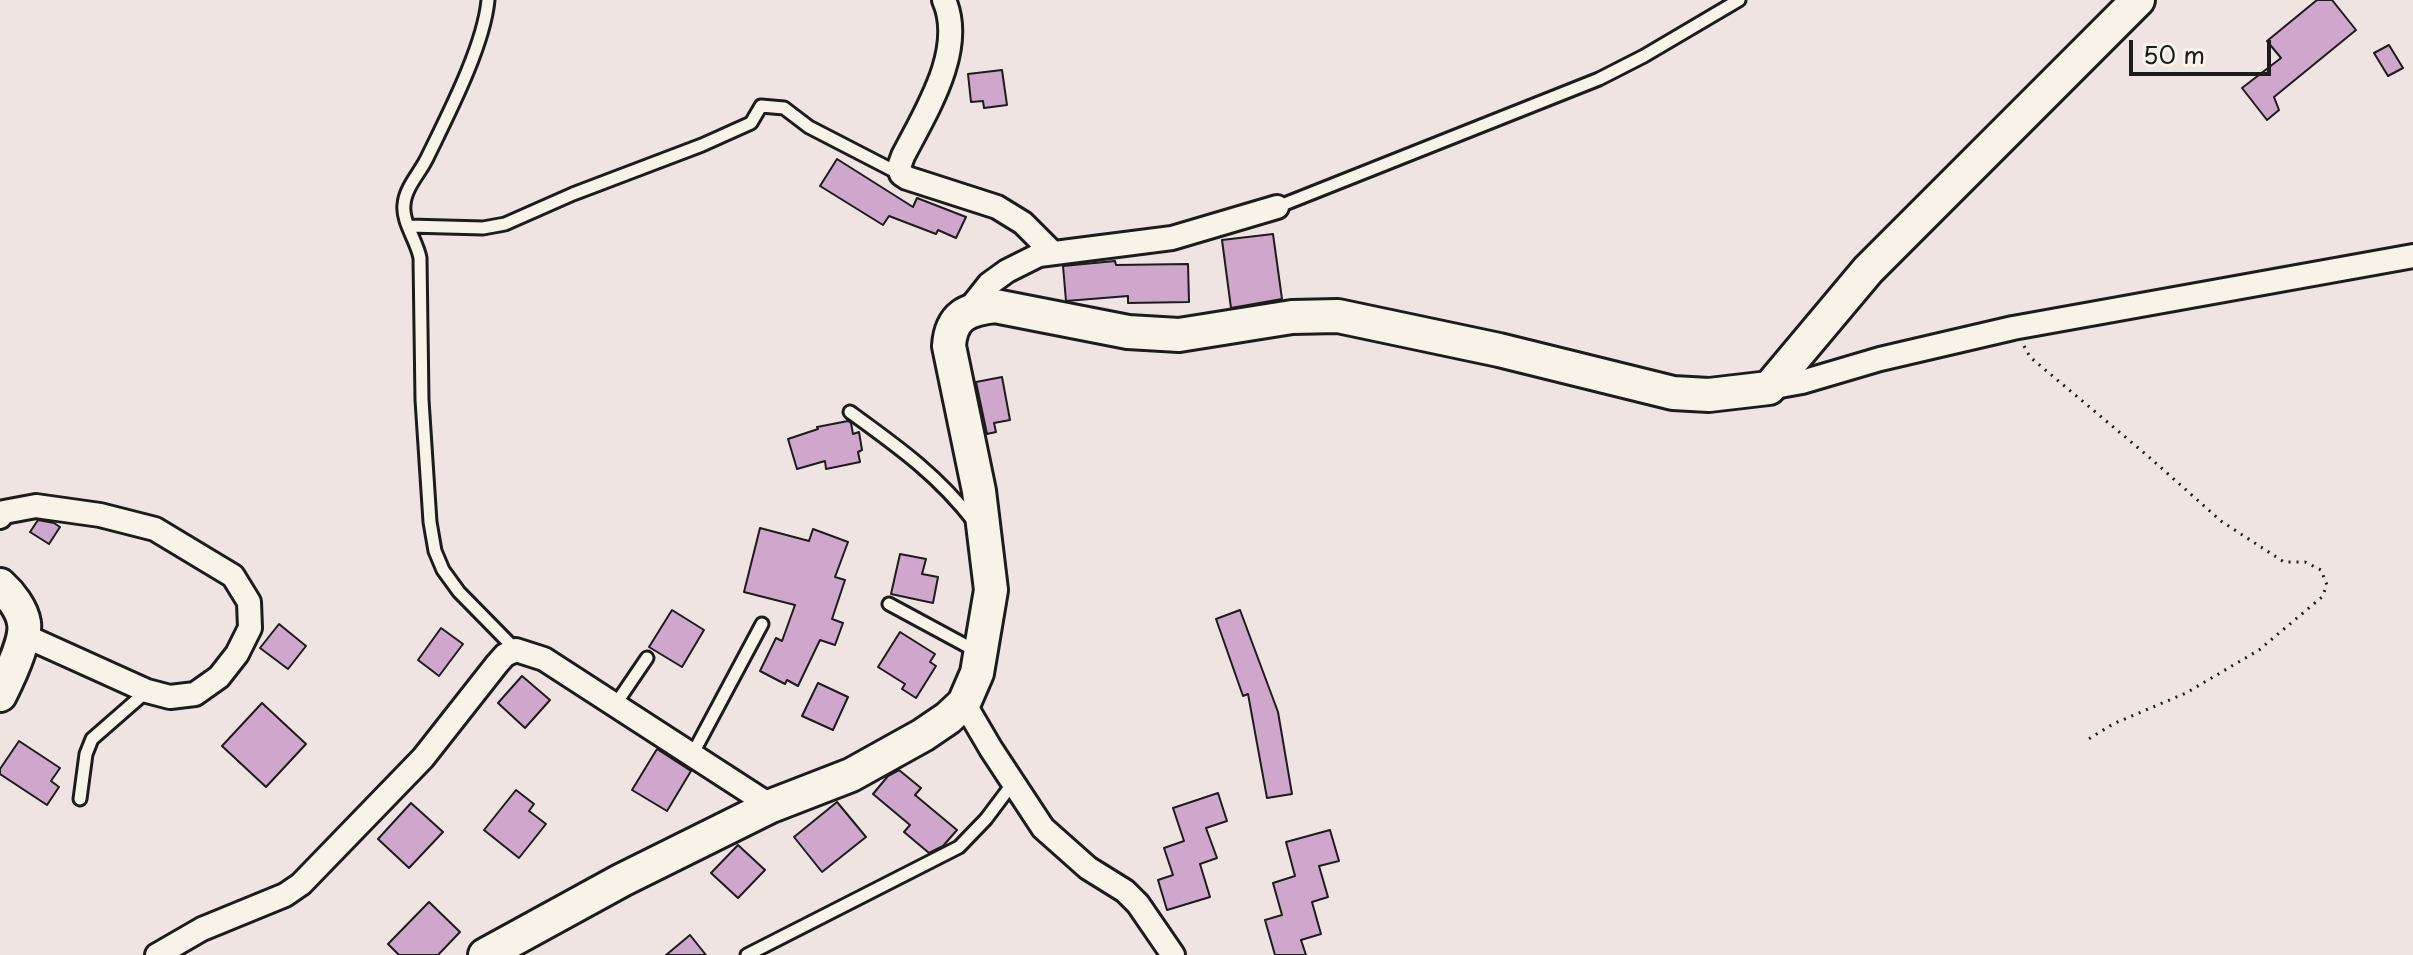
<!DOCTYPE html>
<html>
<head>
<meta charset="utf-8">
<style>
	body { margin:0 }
	#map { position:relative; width:2413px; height:955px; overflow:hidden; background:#efe4e2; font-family:"Playpen Sans",sans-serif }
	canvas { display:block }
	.scale { position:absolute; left:2129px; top:40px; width:142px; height:36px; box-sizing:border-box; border:4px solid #1c1c1c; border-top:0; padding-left:10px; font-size:24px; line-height:28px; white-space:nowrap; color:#1c1c1c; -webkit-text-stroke:6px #f7f3e8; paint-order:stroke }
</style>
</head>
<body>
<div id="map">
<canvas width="2413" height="955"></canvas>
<div class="scale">50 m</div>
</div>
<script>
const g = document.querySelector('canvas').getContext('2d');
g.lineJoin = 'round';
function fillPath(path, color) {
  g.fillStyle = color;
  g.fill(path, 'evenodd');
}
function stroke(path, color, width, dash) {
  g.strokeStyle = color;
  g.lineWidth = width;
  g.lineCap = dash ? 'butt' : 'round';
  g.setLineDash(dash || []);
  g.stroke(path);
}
const building = new Path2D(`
	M2317 0H2332L2356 30 2274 97 2279 110 2267 120 2242 88 2281 58 2267 41Z
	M2389 45 2403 68 2388 76 2374 53Z
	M1002 70 1007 105 984 108 983 101 971 102 968 74Z
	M837 159 913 207 917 198 966 217 956 238 938 230 936 234 889 216 883 225 820 186Z
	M1273 234 1282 299 1231 308 1222 240Z
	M1115 261 1116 265 1188 264 1189 302 1128 303V296L1066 301 1063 266Z
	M1002 377 1010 420 994 423 996 432 987 434 976 382Z
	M848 421 851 423 853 434 859 432 862 450 858 452 860 462 826 469 825 461 797 469 788 439 818 429 817 427Z
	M38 520 54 523 60 527 49 544 30 532Z
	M760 528 809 541 813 529 848 542 835 577 845 580 832 619 843 623 835 645 820 640 798 686 787 680 785 684 760 671 776 638 782 641 795 605 744 592Z
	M900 554 926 559 922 574 938 577 933 603 891 594Z
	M672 610 704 630 682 667 649 647Z
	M1240 610 1278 712 1292 794 1267 798 1248 694 1243 696 1216 619Z
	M279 624 306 646 288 669 260 648Z
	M441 628 463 644 439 676 418 660Z
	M900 632 935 654 930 662 936 666 916 698 902 689 905 684 878 667Z
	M522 676 550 700 525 728 498 703Z
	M818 683 848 697 833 730 802 716Z
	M262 703 306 744 266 787 222 746Z
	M19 741 60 768 51 781 59 787 47 805 0 774V769Z
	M657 749 691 771 667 811 632 790Z
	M899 770 921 788 915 795 957 830 943 846 929 853 904 832 910 825 873 794 888 776Z
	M516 790 534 804 529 811 546 824 519 858 484 830Z
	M1218 793 1227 821 1206 828 1217 858 1200 864 1210 897 1167 910 1158 880 1173 875 1164 848 1184 841 1173 808Z
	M837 802 866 837 822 872 794 837Z
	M411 803 443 832 409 868 378 839Z
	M1330 830 1339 861 1319 866 1328 897 1312 902 1321 934 1301 940 1306 955H1275L1265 920 1282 915 1273 883 1295 876 1286 842Z
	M738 845 765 870 738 898 711 873Z
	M429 902 460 932 438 955H399L388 944Z
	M690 935 706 955H666Z`);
const path = new Path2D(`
	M2024 346 2030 357 2149 457 2221 521 2284 562H2305L2321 570 2327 585 2322 597 2259 650 2186 693 2113 724 2087 740`);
const lane = new Path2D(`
	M488 0C484 45 449 113 428 156 421 172 405 187 404 205 402 222 417 241 420 258L422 400 430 522 435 551 443 570 459 592 516 650
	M1277 207 1599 79 1644 56 1739 0
	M409 226 483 228 505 224 573 194 702 145 751 123 761 106 784 108 809 127 900 174
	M850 412C897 446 938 475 974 522
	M889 604 976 651
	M615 705 647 658
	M692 755 762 624
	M80 799 86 754 92 739 147 691
	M747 955 959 847 986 819 1013 783`);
const street = new Path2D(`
	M944 0C966 50 925 113 903 156L899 167 901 174 907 178 997 207 1023 223 1052 252
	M966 313 989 284 1007 271 1039 255 1172 238 1277 207
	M1769 388 1802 382 1880 359 2013 328 2413 256
	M0 517 4 512 36 506 100 515 155 529 233 576 249 602 250 628 237 654 219 677 195 694 170 697 147 691 23 635
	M964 703 991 749 1043 828 1088 868 1125 891 1138 904 1173 955
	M157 955 202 929 285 895 301 884 423 758 497 664 505 655 516 650 544 659 771 806`);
const secondary = new Path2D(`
	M0 585C10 594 22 609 24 623 27 640 8 679 0 695
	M485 955 622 880 771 806 851 775 923 735 948 718 964 703 977 673 991 590 979 491 949 346C951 316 967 309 995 306L1128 332 1179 335 1292 317 1338 316 1499 350 1673 393 1709 395 1769 388 1868 270 2138 0`);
fillPath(building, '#cfa6cc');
stroke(building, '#1c1c1c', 2);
stroke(lane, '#1c1c1c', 17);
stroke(street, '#1c1c1c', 28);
stroke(secondary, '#1c1c1c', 38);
stroke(path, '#1c1c1c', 3, [2, 6]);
stroke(lane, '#f7f3e8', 11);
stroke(street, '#f7f3e8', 22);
stroke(secondary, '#f7f3e8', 32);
</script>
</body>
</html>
